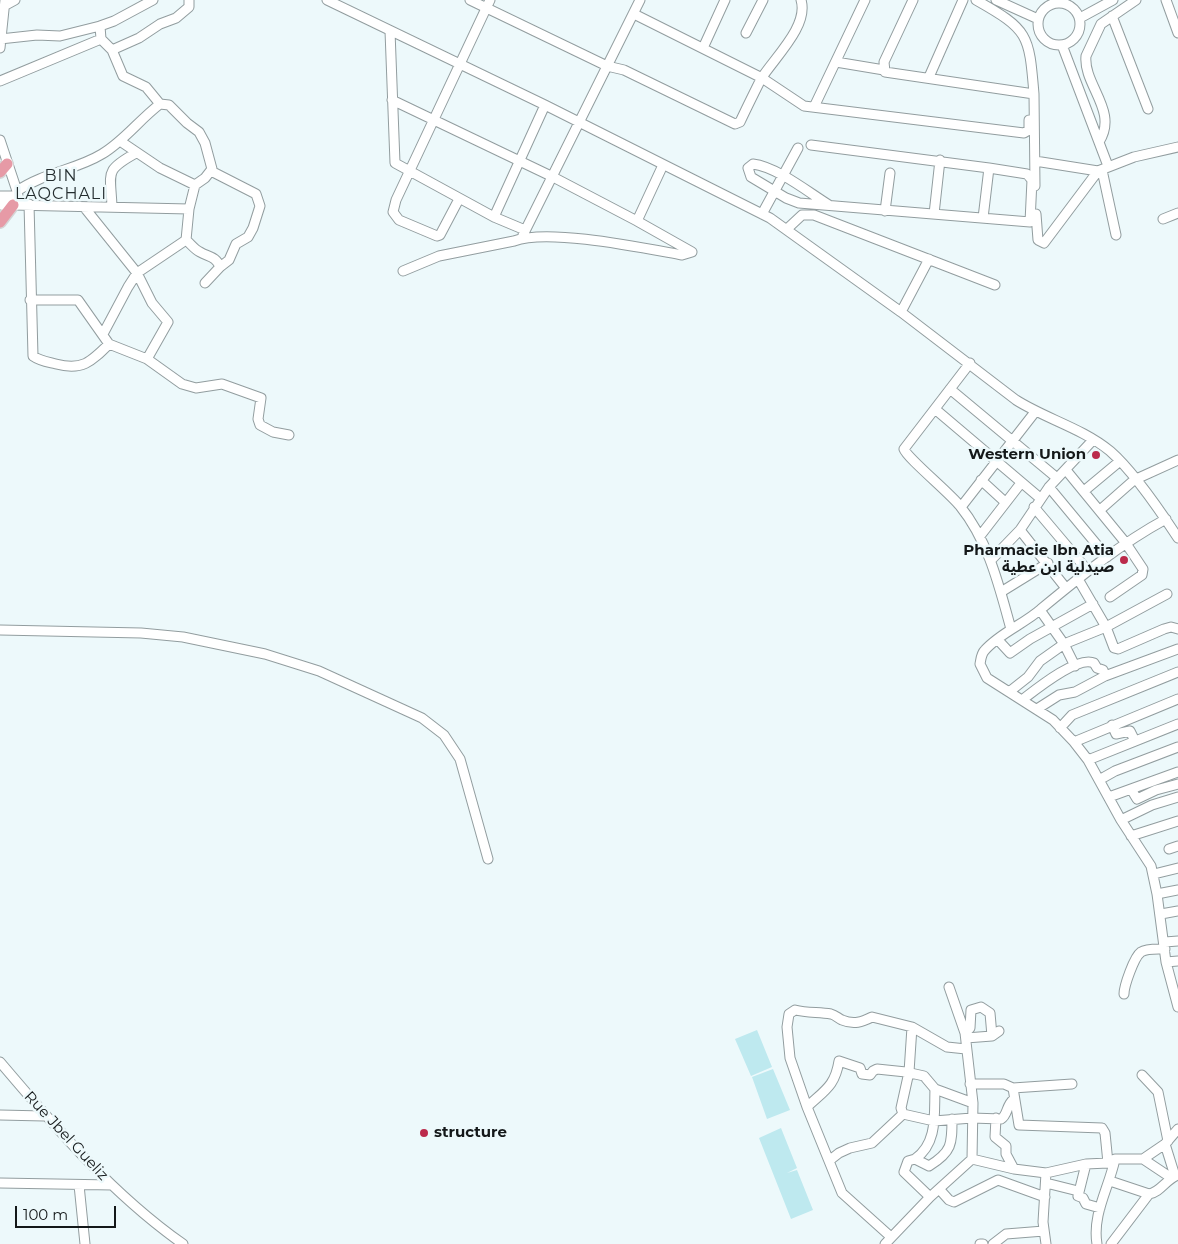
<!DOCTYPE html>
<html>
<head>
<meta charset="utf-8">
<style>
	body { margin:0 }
	#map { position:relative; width:1178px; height:1244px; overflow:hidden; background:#edf9fb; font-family:Montserrat,sans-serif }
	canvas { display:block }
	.scale { position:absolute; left:15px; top:1206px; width:101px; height:22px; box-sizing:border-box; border:2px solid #141819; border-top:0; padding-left:6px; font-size:15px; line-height:18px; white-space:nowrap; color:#141819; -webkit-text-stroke:4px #edf9fb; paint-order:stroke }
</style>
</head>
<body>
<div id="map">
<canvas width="1178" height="1244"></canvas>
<div class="scale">100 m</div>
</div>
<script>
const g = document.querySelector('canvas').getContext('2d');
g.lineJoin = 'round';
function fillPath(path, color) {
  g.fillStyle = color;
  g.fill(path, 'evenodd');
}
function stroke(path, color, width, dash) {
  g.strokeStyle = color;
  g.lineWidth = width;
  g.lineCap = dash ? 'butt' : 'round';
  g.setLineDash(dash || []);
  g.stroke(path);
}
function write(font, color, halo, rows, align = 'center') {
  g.font = font + ' Montserrat,"Noto Sans Arabic",sans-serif';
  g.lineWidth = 5;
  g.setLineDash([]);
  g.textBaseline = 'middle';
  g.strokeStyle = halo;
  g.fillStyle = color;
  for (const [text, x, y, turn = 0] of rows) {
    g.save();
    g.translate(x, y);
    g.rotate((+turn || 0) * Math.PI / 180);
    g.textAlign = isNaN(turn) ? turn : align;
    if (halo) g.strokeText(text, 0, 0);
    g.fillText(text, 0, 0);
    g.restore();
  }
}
const green = new Path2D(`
	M757 1030 772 1067 751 1076 735 1039Z
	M773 1069 790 1110 767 1119 752 1077Z
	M781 1128 797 1168 787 1173 797 1170 813 1210 791 1219 759 1138Z`);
const minor = new Path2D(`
	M327 0 545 105 770 218 901 312 1016 400C1046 419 1082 428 1110 451 1133 471 1161 512 1178 538
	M470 0 607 66 624 70 735 124 740 122C747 107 754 93 761 79 774 58 809 26 801 0
	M913 0 884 62 885 72 1034 94 1035 186
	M976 0C1029 30 1029 34 1034 94
	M996 0 1038 19
	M1166 0 1178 33
	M1038 24a21 21 0 1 1 42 0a21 21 0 1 1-42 0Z
	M4 6 15 0
	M634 14 762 78 804 106 1024 133 1029 130V120
	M1112 16 1148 109
	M1080 18 1113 0
	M100 26 114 21 153 0
	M390 31 395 163 494 217 525 230
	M746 33 763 0
	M1062 45 1108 166
	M0 48 5 0
	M703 48 725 0
	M112 50 139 38 160 24 176 18 189 7V0
	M836 62 884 70
	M929 77 963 0
	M0 81 101 39 100 26 60 36 37 35 0 39
	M392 100 553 177 637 221 663 165
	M814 107 865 0
	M0 140 17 191 18 196 13 205 189 209
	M120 141 160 168 195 185 205 178 212 169 205 143 199 132 187 123 169 105 160 104
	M1099 142C1119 111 1083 85 1086 56L1101 24 1136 0
	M811 145 989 168 983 218
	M1035 161 1098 171 1134 157 1178 147
	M1102 170 1116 235
	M211 171 256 194 260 206 253 228 248 237 236 244 229 260 220 267
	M17 191C45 172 76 170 102 154 124 141 139 120 160 104L146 87 123 76 112 50 101 39
	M0 196H18
	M459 199 440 235 437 236 399 220 393 212 396 200 490 0
	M29 204 33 356C40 361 48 362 56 364 82 371 91 362 109 344
	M0 205H13
	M829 205C808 192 777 167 753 164L748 168 751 177 786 198 799 203 1030 222 1032 180 1027 174 989 168
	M84 207 137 273 152 303 168 322 147 359
	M112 207C111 173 103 171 136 153
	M885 211 890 173
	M762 214 798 148
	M934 214 940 160
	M1036 214 1038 240 1044 243 1098 171
	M494 217 545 105
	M1163 219 1178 213
	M637 221 692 252
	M787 229 802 215H814L995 285
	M523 235 640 0
	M186 240C191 244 194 249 200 252 208 257 216 256 220 267L205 283
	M403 271 439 256 514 241C548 228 643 248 682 255L692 252
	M30 300H78L109 344 147 359 182 384 196 388 222 384 261 398 258 419 260 425 273 432 289 435
	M901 312 929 259
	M103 334 128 287 137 273 186 240 189 209 195 185
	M970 363 904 449C907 458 950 493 960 506 989 542 999 586 1011 629
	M950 389 1057 478
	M935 409 1040 498
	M1066 470 1125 542 1143 569 1142 575 1110 597
	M981 480 1005 502
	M1049 487 1107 557
	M1084 491 1120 461
	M961 507 1035 412
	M1034 507 1088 571
	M1100 510 1134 480 1178 460
	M1166 519C1120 544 1081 576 1041 609 1024 624 1000 633 985 650 981 654 981 659 980 664L987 678 1053 720 1074 742 1088 760 1121 820 1151 866 1157 894 1166 962 1178 1007
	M1020 530 1065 587
	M980 536 1021 483
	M991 560 1020 530 1049 487 1093 440
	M1001 592 1048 563
	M1167 594 1106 627 1114 648 1118 649 1164 629 1171 627 1178 629
	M1040 610 1064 644 1075 666
	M0 630 141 633 183 637 265 654 319 671 422 718 444 735 460 759 488 859
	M998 640 1010 653 1030 639 1093 604
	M1009 692 1028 677 1040 661 1064 644 1106 627 1078 579
	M1022 700C1035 690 1078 655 1094 663L1097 668 1103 670 1105 676
	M1037 709 1059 695 1075 692 1105 676 1178 649
	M1112 725 1116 734 1130 731 1135 741
	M1060 728 1072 715 1178 672
	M1074 742 1178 699
	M1088 760 1178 724
	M1099 780 1115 771 1178 747
	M1131 789 1137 799 1156 790 1178 784
	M1109 797 1178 772
	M1121 820 1152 805 1178 797
	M1131 836 1178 821
	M1169 849 1178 846
	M1154 874 1178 868
	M1157 894 1178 890
	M1161 914 1178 911
	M1165 942 1178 941
	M1166 962 1178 961
	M1124 994C1124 986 1134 957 1141 952 1147 948 1159 949 1165 949
	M965 1033 970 1028 971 1010 981 1007 990 1013 992 1036
	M966 1038 992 1036 999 1031
	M0 1062C56 1128 112 1194 183 1244
	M1142 1075 1158 1092 1168 1141
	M970 1084H1004L1013 1088 1072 1084
	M1013 1088 1019 1125 1102 1128 1105 1133 1108 1163
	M807 1107C825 1090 835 1086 839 1061L860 1068 862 1074 870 1075 873 1071 877 1069 906 1072 924 1076 935 1089 973 1103
	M903 1114 934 1121 972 1118 1001 1119C1008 1115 1006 1105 1014 1099
	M903 1114 901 1108 909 1072 912 1027
	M0 1115 44 1116
	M996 1118 995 1137 1006 1146V1154L1014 1169
	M1165 1144 1175 1176
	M915 1159C938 1143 934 1114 935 1089
	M972 1159 1014 1169 1046 1173
	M1143 1159 1170 1177
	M830 1160 839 1153 850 1148 872 1143 903 1114
	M1086 1164 1078 1196 1083 1198 1086 1204 1100 1208
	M1110 1181 1149 1194
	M0 1183 112 1185
	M1046 1183 1078 1191
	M79 1185 85 1244
	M940 1190 949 1200 954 1202 998 1180 1045 1197
	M930 1197 904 1172 908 1161 915 1159 929 1166C952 1152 952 1144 952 1119
	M891 1237 842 1193 807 1107 790 1058 787 1027 789 1014 795 1010C807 1013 819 1012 831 1014 835 1015 838 1018 842 1020 854 1025 862 1022 872 1017L912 1027 947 1047 966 1049
	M885 1244 930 1197 972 1159 973 1103 965 1033 949 987
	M980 1244H983
	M993 1244 1006 1234 1044 1231
	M1046 1244 1043 1222 1046 1173 1086 1164 1108 1163 1115 1159H1143L1165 1144 1178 1129
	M1097 1244C1092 1214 1109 1188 1115 1159
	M1111 1244 1149 1194C1161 1192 1166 1179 1178 1175`);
const major = new Path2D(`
	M0 172 7 164
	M0 222 13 205`);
const markers = [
	[1096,455,5,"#bb2a4b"],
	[1124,560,5,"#bb2a4b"],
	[424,1133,5,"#bb2a4b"]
];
const poiNames = [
	["Western Union",1086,455],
	["Pharmacie Ibn Atia",1114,551],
	["صيدلية ابن عطية",1114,568],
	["structure",434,1133,"left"]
];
const streetNames = [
	["Rue Jbel Gueliz",66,1136,47]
];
const neighbourhoodNames = [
	["BIN",61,176],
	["LAQCHALI",61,194]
];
fillPath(green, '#bee9ef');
stroke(minor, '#929d9f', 11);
stroke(major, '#d5d5d6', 14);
stroke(minor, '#fff', 9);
stroke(major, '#e69aa6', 11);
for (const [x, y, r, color] of markers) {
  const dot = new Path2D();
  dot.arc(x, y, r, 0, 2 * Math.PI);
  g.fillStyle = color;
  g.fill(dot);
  stroke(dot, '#edf9fb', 2);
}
write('bold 15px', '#141819', '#edf9fb', poiNames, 'right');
write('15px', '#141819', '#edf9fb', streetNames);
g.letterSpacing = '1px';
write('16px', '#242d2f', '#edf9fb', neighbourhoodNames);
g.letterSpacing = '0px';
</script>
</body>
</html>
